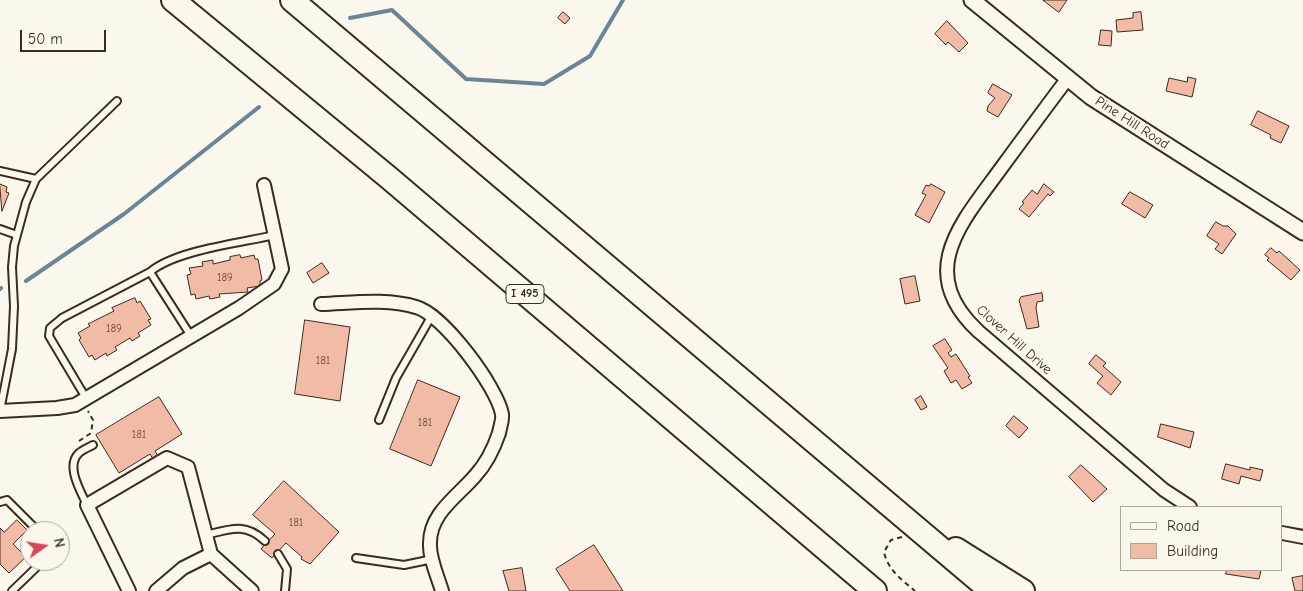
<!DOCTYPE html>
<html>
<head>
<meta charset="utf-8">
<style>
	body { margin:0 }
	#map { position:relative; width:1303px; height:591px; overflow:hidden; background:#fbf7ec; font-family:"Comic Neue",sans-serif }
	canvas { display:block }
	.legend { position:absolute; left:1120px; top:506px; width:162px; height:65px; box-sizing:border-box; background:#fbf7ec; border:1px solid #aea59a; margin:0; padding:6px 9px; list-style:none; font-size:15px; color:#3b2a1e }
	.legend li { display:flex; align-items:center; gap:10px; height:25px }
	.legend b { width:25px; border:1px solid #aea59a }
	.north { position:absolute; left:20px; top:521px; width:50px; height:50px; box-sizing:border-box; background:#fbf7ec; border:1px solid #aea59a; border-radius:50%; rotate:77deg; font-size:14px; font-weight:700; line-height:20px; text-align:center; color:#3b2a1e }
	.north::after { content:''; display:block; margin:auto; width:18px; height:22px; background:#d1495b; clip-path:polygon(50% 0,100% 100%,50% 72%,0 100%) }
	.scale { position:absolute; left:20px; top:30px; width:86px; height:22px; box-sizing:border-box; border:2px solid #3b2a1e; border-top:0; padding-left:6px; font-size:15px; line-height:18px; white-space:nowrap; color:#3b2a1e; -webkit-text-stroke:4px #fbf7ec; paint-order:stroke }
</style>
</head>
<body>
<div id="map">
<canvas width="1303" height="591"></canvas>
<ul class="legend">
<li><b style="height:6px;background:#fbf7ec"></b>Road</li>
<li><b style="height:14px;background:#f2bba7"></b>Building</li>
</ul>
<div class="north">N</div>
<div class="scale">50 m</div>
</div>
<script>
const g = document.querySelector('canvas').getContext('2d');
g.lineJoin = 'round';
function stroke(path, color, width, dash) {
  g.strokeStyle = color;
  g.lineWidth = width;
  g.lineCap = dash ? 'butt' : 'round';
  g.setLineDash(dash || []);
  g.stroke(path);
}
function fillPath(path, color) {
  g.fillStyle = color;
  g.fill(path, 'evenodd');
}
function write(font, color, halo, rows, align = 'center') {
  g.font = font + ' "Comic Neue",sans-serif';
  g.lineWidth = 4;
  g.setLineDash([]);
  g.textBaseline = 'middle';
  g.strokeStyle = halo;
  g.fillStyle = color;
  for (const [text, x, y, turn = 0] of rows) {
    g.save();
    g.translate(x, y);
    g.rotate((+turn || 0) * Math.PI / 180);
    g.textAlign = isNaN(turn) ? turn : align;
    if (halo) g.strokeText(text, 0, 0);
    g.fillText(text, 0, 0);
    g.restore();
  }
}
const stream = new Path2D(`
	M350 18 392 10 466 79 544 84 590 56 623 0
	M26 281 124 214 259 107
	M0 289 1 288`);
const building = new Path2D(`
	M1043 0H1067L1059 12Z
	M563 12 570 18 565 24 558 18Z
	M1141 12 1143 30 1117 32 1116 20 1133 18V13Z
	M947 21 968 43 959 52 948 42 946 45 935 34Z
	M1101 30 1112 31 1111 46 1099 45Z
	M1188 77 1196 79 1192 97 1166 91 1169 78 1187 82Z
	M993 84 1012 95 998 117 987 111 988 106 995 98 988 93Z
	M1258 111 1289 126 1281 143 1270 138 1271 135 1251 125Z
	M0 184 7 187 6 192 9 193 2 211Z
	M931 184 945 192 929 223 915 215 926 195 922 193 926 185 929 186Z
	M1044 184 1054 192 1050 196 1048 194 1029 217 1019 209 1024 203 1022 202 1032 190 1037 194Z
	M1130 192 1153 205 1145 218 1122 204Z
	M1216 222 1223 226H1228L1236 234 1222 254 1215 249 1219 244 1207 236Z
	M1271 248 1277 253 1279 251 1300 270 1291 280 1267 260 1269 258 1265 255Z
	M240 255 241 258 254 255 255 259H258L262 280 260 281V286L247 288 248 292 219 294 220 297 210 299 209 296 196 299 195 294 191 295 187 275 191 274 189 268 203 266 202 262 213 260V264L230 260V257Z
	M322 263 329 273 313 283 307 273Z
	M915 276 920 301 905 304 900 279Z
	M1042 293 1043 301 1037 302 1036 308 1039 327 1027 329 1019 300 1021 297Z
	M135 298 137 303 140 301 151 319 148 320 151 325 138 333 140 336 132 341 130 338 115 347 117 350 107 356 106 353 95 360 92 355 89 357 79 340 81 338 78 333 90 326 88 324 114 311 112 308Z
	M305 320 350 327 340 401 295 394Z
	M945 339 952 350 948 353 951 357 956 354 970 376 968 377 972 383 962 389 956 380 951 383 944 371 948 368 933 346Z
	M1096 355 1106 363 1103 366 1121 382 1111 395 1097 383 1103 376 1089 364Z
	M418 380 460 397 431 466 390 449Z
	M921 396 927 407 921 410 915 400Z
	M159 397 182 434 155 451 158 456 153 459 150 454 119 473 96 435Z
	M1014 416 1028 428 1019 438 1006 426Z
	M1161 424 1194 432 1190 448 1158 437Z
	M1226 464 1250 470V467L1263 470 1260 481 1241 476 1239 484 1222 479Z
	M1081 465 1107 489 1093 502 1069 477Z
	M284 481 339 532 310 564 301 559 302 557 286 543 272 558 261 549 275 534 253 515Z
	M17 520 27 530 13 544 26 557 9 573 0 564V528L4 532Z
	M594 545 623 591H570L556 569Z
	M522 568 526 591H509L503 571Z
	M1227 570H1261L1259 579 1226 574Z
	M1303 576V591H1295L1292 578Z`);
const path = new Path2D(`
	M79 441 91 433 93 420 88 411
	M902 537 891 540 884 552C888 570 901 579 915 591`);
const service = new Path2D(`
	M0 171 36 179
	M0 229 17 235
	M150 272C176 250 241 243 275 235
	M86 398 49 336 50 328 62 318 150 272 191 336
	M0 411 12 349 14 306 12 267 14 246 26 202 36 179 117 101
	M379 420 396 378 431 317
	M0 502 7 500 38 531
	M87 505C81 492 65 466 79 453 82 450 89 447 93 445
	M206 535C230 529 245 522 265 541
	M278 554 287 569 285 591
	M356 558 404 565 433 559
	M12 591 43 561`);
const minor = new Path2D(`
	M1068 78C1046 107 1024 137 1002 167 963 221 914 271 978 331L1164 490 1190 507
	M321 304C352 303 386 298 416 307 443 314 497 387 502 414 503 420 500 427 499 433 494 448 486 464 475 476 457 497 430 513 430 543 429 558 438 577 442 591
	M0 411 57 408 75 405 239 308 274 284 282 269 264 185
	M1282 533 1303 537
	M211 554 252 591
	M129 591 87 505 167 458 188 467 211 554 183 568 156 591`);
const tertiary = new Path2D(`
	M972 0 1091 97 1303 232`);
const motorway = new Path2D(`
	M173 0 388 177 875 591
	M292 0 991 591
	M956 549 1023 591`);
const numberNames = [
	["189",225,278],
	["189",114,329],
	["181",323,361],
	["181",425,423],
	["181",139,435],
	["181",296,523]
];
const shields = [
	[525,294,38]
];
const shieldNames = [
	["I 495",525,294]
];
const streetNames = [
	["Pine Hill Road",1132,123,33],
	["Clover Hill Drive",1014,340,42]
];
stroke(stream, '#698597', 4);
fillPath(building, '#f2bba7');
stroke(building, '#3b2a1e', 1);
stroke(service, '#3b2a1e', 10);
stroke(minor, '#3b2a1e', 16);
stroke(tertiary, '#3b2a1e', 19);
stroke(motorway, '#3b2a1e', 26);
stroke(path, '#3b2a1e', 2, [5, 4]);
stroke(service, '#fbf7ec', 6);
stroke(minor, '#fbf7ec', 12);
stroke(tertiary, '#fbf7ec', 15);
stroke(motorway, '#fbf7ec', 22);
write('11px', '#694e40', null, numberNames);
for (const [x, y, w] of shields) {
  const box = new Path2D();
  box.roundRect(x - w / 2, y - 9.5, w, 19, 4);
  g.fillStyle = '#fbf7ec';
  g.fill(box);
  stroke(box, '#3b2a1e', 1);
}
write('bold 12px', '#3b2a1e', null, shieldNames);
write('14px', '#3b2a1e', '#fbf7ec', streetNames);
</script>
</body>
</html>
